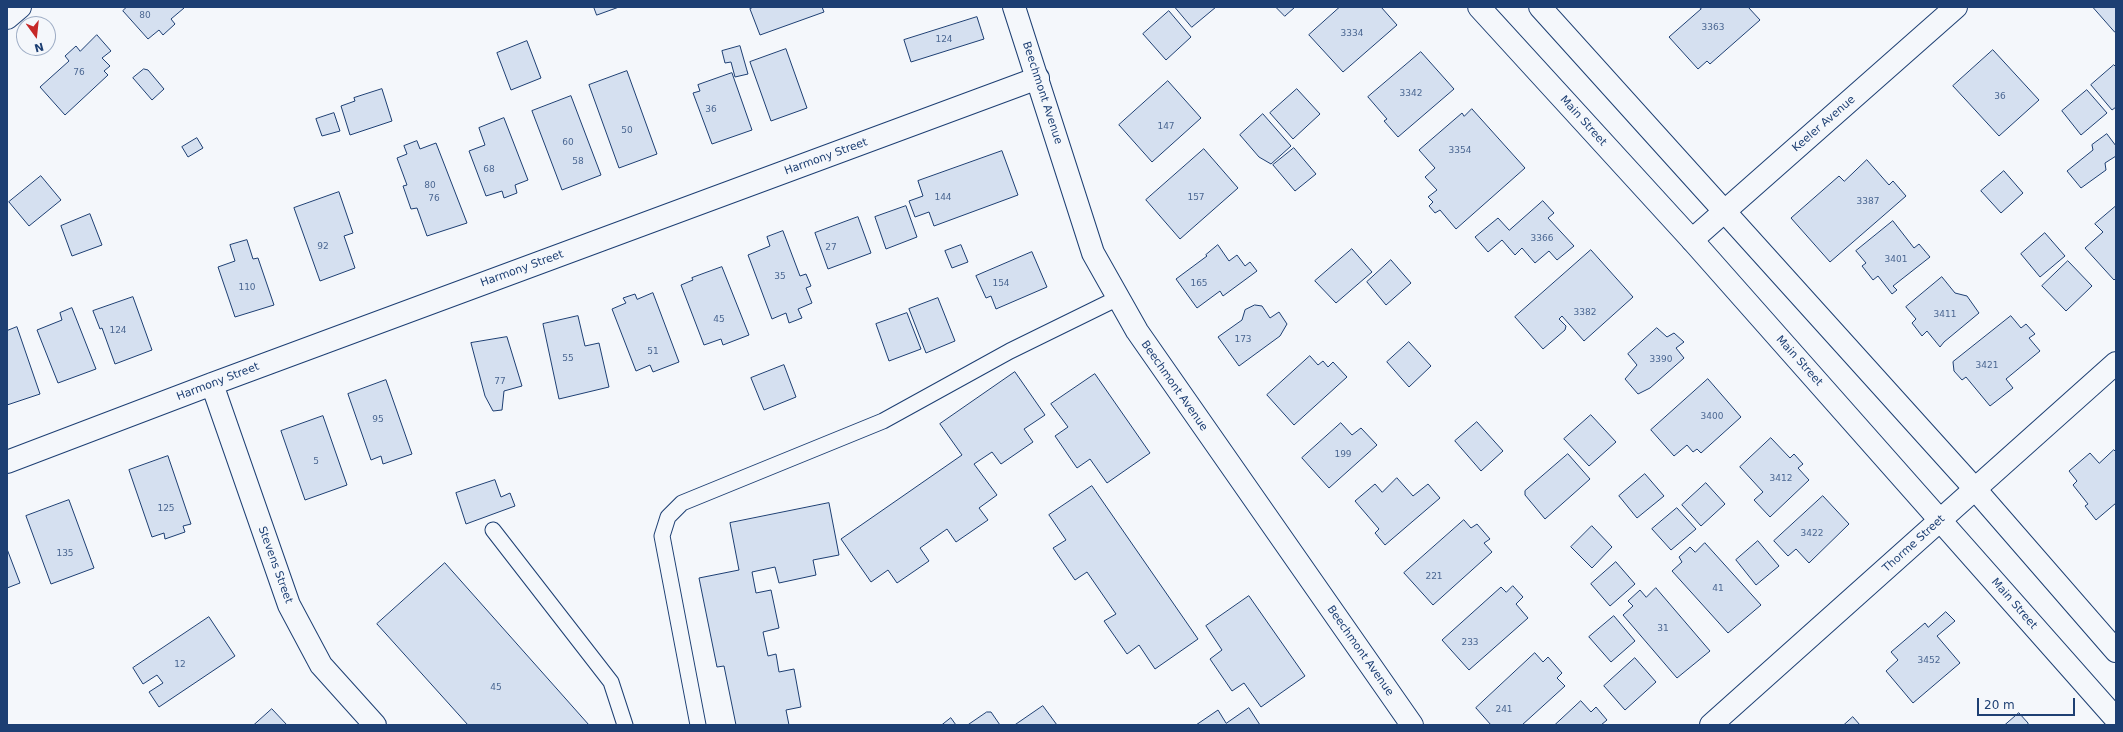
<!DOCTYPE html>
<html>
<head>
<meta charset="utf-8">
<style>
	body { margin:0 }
	#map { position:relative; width:2123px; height:732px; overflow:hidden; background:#f4f7fb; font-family:"DejaVu Sans",sans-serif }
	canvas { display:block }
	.frame { position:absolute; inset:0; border:8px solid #1d3f73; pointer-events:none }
	.north { position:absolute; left:16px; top:16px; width:40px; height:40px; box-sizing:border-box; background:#f4f7fb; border:1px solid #9eadc5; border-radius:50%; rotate:165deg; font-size:11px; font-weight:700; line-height:16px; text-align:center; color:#1d3f73 }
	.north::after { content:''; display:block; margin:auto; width:14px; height:18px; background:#c62828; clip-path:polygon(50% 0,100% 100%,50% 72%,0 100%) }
	.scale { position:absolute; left:1977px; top:698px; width:98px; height:18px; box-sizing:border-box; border:2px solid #1d3f73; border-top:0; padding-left:5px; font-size:12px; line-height:14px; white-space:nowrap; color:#1d3f73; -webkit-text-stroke:3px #f4f7fb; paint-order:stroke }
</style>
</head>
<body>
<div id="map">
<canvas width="2123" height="732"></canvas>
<div class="frame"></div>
<div class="north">N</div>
<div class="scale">20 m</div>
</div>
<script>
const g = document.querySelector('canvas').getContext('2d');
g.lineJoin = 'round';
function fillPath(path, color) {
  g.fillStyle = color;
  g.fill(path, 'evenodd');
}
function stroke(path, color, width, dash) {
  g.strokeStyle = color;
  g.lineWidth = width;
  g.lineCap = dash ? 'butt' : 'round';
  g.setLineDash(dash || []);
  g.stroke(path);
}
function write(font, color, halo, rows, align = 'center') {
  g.font = font + ' "DejaVu Sans",sans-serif';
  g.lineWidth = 3;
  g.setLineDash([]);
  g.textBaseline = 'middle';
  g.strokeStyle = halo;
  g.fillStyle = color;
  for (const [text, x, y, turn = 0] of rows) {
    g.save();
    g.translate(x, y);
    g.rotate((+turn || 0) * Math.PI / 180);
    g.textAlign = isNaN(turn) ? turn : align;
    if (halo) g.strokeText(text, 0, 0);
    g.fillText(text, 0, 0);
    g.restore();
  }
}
const building = new Path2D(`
	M127 7H183L184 8 171 19 175 24 163 35 159 30 148 39 123 11Z
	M594 7H619L597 15Z
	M754 7H822L824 12 760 35 750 9Z
	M1175 7H1216L1192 27Z
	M1276 7H1295L1285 16Z
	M1340 7H1381L1397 25 1343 72 1309 35Z
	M1699 7H1748L1760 20 1710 64 1707 61 1698 69 1669 37 1701 9Z
	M2093 7H2116V32H2115Z
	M1169 11 1191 37 1166 60 1143 34Z
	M977 17 984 39 911 62 904 40Z
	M97 35 111 51 102 58 110 66 104 71 108 75 65 115 40 87 69 61 65 56 76 46 80 51Z
	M527 41 541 78 511 90 497 53Z
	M740 46 748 74 735 77 731 62 725 63 722 51Z
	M786 49 807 108 771 121 750 62Z
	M1993 50 2039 100 1999 136 1953 86Z
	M1421 52 1454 89 1398 137 1384 121 1387 119 1368 97Z
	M2114 65 2116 67V107L2112 110 2091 85Z
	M144 69 148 70 164 89 152 100 133 78Z
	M627 71 657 154 619 168 589 85Z
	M732 73 752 130 712 144 693 93 700 91 698 85Z
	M1168 81 1201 118 1152 162 1119 125Z
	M382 89 392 121 350 135 341 106 355 101 354 98Z
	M1297 89 1320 114 1293 139 1270 113Z
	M2087 90 2107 113 2081 135 2062 111Z
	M571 96 601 175 562 190 532 111Z
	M1472 109 1525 168 1456 229 1440 210 1435 213 1429 206 1433 202 1428 197 1437 190 1425 177 1435 168 1419 150 1462 113 1464 116Z
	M334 113 340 131 322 136 316 119Z
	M1263 114 1291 146 1271 164 1259 157 1240 135Z
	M504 118 528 180 515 185 517 193 504 198 502 191 486 196 469 151 485 145 479 128Z
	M2107 134 2116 146V156L2105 163 2106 170 2081 188 2067 171 2093 150 2092 145Z
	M197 138 203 148 188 157 182 147Z
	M417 141 420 149 436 143 467 223 427 236 417 208 411 209 403 186 407 185 397 158 407 154 404 146Z
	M1294 148 1316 174 1295 191 1273 165Z
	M1204 149 1238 188 1180 239 1146 200Z
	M1002 151 1018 195 934 226 929 212 915 217 909 201 923 196 918 181Z
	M1867 160 1889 185 1893 181 1906 196 1830 262 1791 218 1839 176 1844 181Z
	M2004 171 2023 193 2001 213 1981 191Z
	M41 176 61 200 29 226 9 202Z
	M339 192 353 233 344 236 355 268 320 281 294 208Z
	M1543 201 1554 213 1548 218 1574 246 1557 260 1549 251 1535 263 1522 248 1515 255 1502 240 1488 252 1475 237 1498 218 1509 230Z
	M906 206 917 237 886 249 875 217Z
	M2116 206V278L2114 280 2085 248 2103 232 2095 224Z
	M90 214 102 245 72 256 61 226Z
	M858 217 871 253 828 269 815 233Z
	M1893 221 1914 248 1919 244 1930 257 1893 286 1897 290 1892 294 1878 276 1873 280 1862 266 1866 263 1856 251Z
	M783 231 800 276 806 274 811 286 806 288 812 303 798 309 802 318 789 323 786 313 772 319 748 255 770 246 767 237Z
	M2045 233 2065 256 2040 277 2021 254Z
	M247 240 253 259 258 258 274 305 235 317 218 267 235 261 230 245Z
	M961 245 968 262 952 268 945 251Z
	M1218 245 1229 261 1237 255 1245 266 1250 262 1257 271 1223 296 1220 291 1197 308 1176 279 1207 256 1206 255Z
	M1352 249 1372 272 1336 303 1315 281Z
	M1591 250 1633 297 1584 341 1562 316 1559 319 1566 326 1565 330 1543 349 1515 317Z
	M1032 252 1047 287 996 309 991 296 986 298 976 276Z
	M1391 260 1411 283 1386 305 1367 282Z
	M2068 261 2092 286 2066 311 2042 286Z
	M722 267 749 335 723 345 721 339 704 345 681 285 693 280 692 278Z
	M1942 277 1955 293 1967 296 1979 313 1944 342 1940 347 1927 331 1922 336 1912 323 1916 319 1906 307Z
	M653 293 679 362 653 372 650 365 636 371 612 309 626 303 623 298 635 294 637 299Z
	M133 297 152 350 115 364 102 328 100 329 93 311Z
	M938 298 955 341 926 353 909 309Z
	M1255 305 1262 306 1270 318 1279 312 1287 324 1280 336 1239 366 1218 337 1242 320 1245 310Z
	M72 308 96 369 58 383 37 330 62 320 60 313Z
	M907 313 921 349 889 361 876 324Z
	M578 316 585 346 599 343 609 387 559 399 543 324Z
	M2011 316 2021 328 2026 324 2035 334 2029 338 2040 351 2006 379 2013 388 1990 406 1966 377 1962 380 1954 371 1953 362Z
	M17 327 40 394 7 405V331Z
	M1657 328 1667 337 1674 333 1684 342 1676 348 1684 358 1650 388 1638 394 1625 379 1637 365 1628 354Z
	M507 337 522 386 504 391 502 410 493 411 485 396 471 343Z
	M1409 342 1431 366 1409 387 1387 362Z
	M1310 356 1318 365 1323 361 1328 367 1333 362 1347 377 1294 425 1267 395Z
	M784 365 796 397 764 410 751 378Z
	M1015 372 1045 415 1024 429 1033 442 1001 464 992 452 974 464 997 495 979 508 988 520 956 542 947 529 920 548 929 561 897 583 888 570 871 582 841 539 962 455 940 424Z
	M1095 374 1150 453 1107 483 1090 459 1077 468 1055 436 1068 427 1051 404Z
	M1708 379 1741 417 1701 453 1697 449 1693 452 1687 445 1674 456 1651 430Z
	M386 380 412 454 383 464 381 456 371 460 348 394Z
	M1591 415 1616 442 1589 466 1564 439Z
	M323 416 347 485 305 500 281 431Z
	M1477 422 1503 451 1481 471 1455 441Z
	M1341 423 1352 435 1361 428 1377 445 1329 488 1302 458Z
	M1771 438 1790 458 1794 454 1803 464 1798 468 1809 480 1770 517 1754 500 1763 492 1740 467Z
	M2114 450 2116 452V503L2096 520 2085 506 2088 504 2073 485 2077 481 2069 471 2090 453 2099 463Z
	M1568 454 1590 479 1545 519 1525 495V491Z
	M168 456 191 524 183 526 185 532 165 539 164 533 152 537 129 470Z
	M1645 474 1664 496 1637 518 1619 496Z
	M1397 478 1413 496 1428 484 1440 498 1385 545 1375 533 1379 529 1355 501 1375 484 1382 492Z
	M495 480 501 497 510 493 515 506 466 524 456 493Z
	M1706 483 1725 504 1701 526 1682 505Z
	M1092 486 1198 639 1155 669 1139 645 1127 654 1104 621 1116 614 1087 572 1075 580 1053 548 1066 540 1049 515Z
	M1823 496 1849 524 1809 563 1796 549 1788 556 1774 541Z
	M69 500 94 568 51 584 26 516Z
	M829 503 839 555 813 560 816 575 779 583 775 567 752 572 756 593 771 590 779 628 763 632 768 656 776 654 779 672 794 669 801 707 786 710 789 725H736L724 666 717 667 699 578 739 570 730 523Z
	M1677 508 1696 529 1671 550 1652 529Z
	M1464 520 1471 528 1477 524 1490 539 1484 543 1492 552 1433 605 1404 573Z
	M1592 526 1612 547 1592 568 1571 547Z
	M1758 541 1779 566 1756 585 1736 560Z
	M1705 543 1761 605 1728 633 1672 571 1682 562 1679 557 1690 547 1695 552Z
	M7 549 20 583 7 588Z
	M1616 562 1635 584 1610 606 1591 584Z
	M445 563 589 725H468L377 624Z
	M1513 586 1523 597 1516 604 1528 618 1469 670 1442 640 1501 587 1506 592Z
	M1656 588 1710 651 1677 678 1623 615 1633 606 1628 601 1640 590 1646 597Z
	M1249 596 1305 676 1261 707 1244 683 1232 691 1210 659 1222 650 1206 626Z
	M1946 612 1955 621 1937 636 1960 663 1913 703 1886 671 1898 660 1891 652 1925 623 1928 627Z
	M1614 616 1635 641 1611 662 1589 637Z
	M209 617 235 656 159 707 149 692 163 683 157 675 143 684 133 668Z
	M1535 653 1543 662 1548 657 1562 673 1557 678 1565 686 1522 725H1491L1476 708Z
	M1635 658 1656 682 1625 710 1604 686Z
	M1581 701 1591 712 1596 707 1607 720 1601 725H1555Z
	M1043 706 1057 725H1015Z
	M1249 708 1260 725H1196L1218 710 1226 723Z
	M272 709 287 725H254Z
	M987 712H991L1000 725H968Z
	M2019 713 2028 723V725H2005Z
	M1853 717 1860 725H1844Z
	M951 718 956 725H942Z`);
const lane = new Path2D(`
	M493 530 611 682 625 725
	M698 725 662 536 668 517 682 503 883 421 1010 351 1118 298`);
const street = new Path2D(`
	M7 18 20 7
	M1692 240 1956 7
	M212 384 289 605 321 665 375 725
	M7 462 212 384 1038 78
	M1711 725 2116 363`);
const secondary = new Path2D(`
	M1014 7 1093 253 1137 331 1412 725`);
const primary = new Path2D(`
	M1479 7 1692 240 2116 719
	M1540 7 1975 489 2116 651`);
const numberNames = [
	["80",145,16],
	["3363",1713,28],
	["3334",1352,34],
	["124",944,40],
	["76",79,73],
	["3342",1411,94],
	["36",2000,97],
	["36",711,110],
	["147",1166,127],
	["50",627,131],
	["60",568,143],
	["3354",1460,151],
	["58",578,162],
	["68",489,170],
	["80",430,186],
	["144",943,198],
	["157",1196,198],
	["76",434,199],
	["3387",1868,202],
	["3366",1542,239],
	["92",323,247],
	["27",831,248],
	["3401",1896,260],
	["35",780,277],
	["154",1001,284],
	["165",1199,284],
	["110",247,288],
	["3382",1585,313],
	["3411",1945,315],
	["45",719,320],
	["124",118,331],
	["173",1243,340],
	["51",653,352],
	["55",568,359],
	["3390",1661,360],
	["3421",1987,366],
	["77",500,382],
	["3400",1712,417],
	["95",378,420],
	["199",1343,455],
	["5",316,462],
	["3412",1781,479],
	["125",166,509],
	["3422",1812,534],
	["135",65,554],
	["221",1434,577],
	["41",1718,589],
	["31",1663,629],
	["233",1470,643],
	["3452",1929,661],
	["12",180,665],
	["45",496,688],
	["241",1504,710]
];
const streetNames = [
	["Beechmont Avenue",1042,93,72],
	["Main Street",1583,121,48],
	["Keeler Avenue",1824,124,-41],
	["Harmony Street",826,157,-20],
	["Harmony Street",522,269,-20],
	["Main Street",1799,361,48],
	["Harmony Street",218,382,-21],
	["Beechmont Avenue",1174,386,55],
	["Thorme Street",1914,544,-42],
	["Stevens Street",275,565,70],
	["Main Street",2014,604,49],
	["Beechmont Avenue",1360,651,55]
];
fillPath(building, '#d5e0f0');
stroke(building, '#1d3f73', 1);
stroke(lane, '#1d3f73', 17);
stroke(street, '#1d3f73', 24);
stroke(secondary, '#1d3f73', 24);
stroke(primary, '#1d3f73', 24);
stroke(lane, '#f4f7fb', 15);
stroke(street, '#f4f7fb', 22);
stroke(secondary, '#f4f7fb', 22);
stroke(primary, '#f4f7fb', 22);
write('9px', '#4b6792', null, numberNames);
write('11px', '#1d3f73', '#f4f7fb', streetNames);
</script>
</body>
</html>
